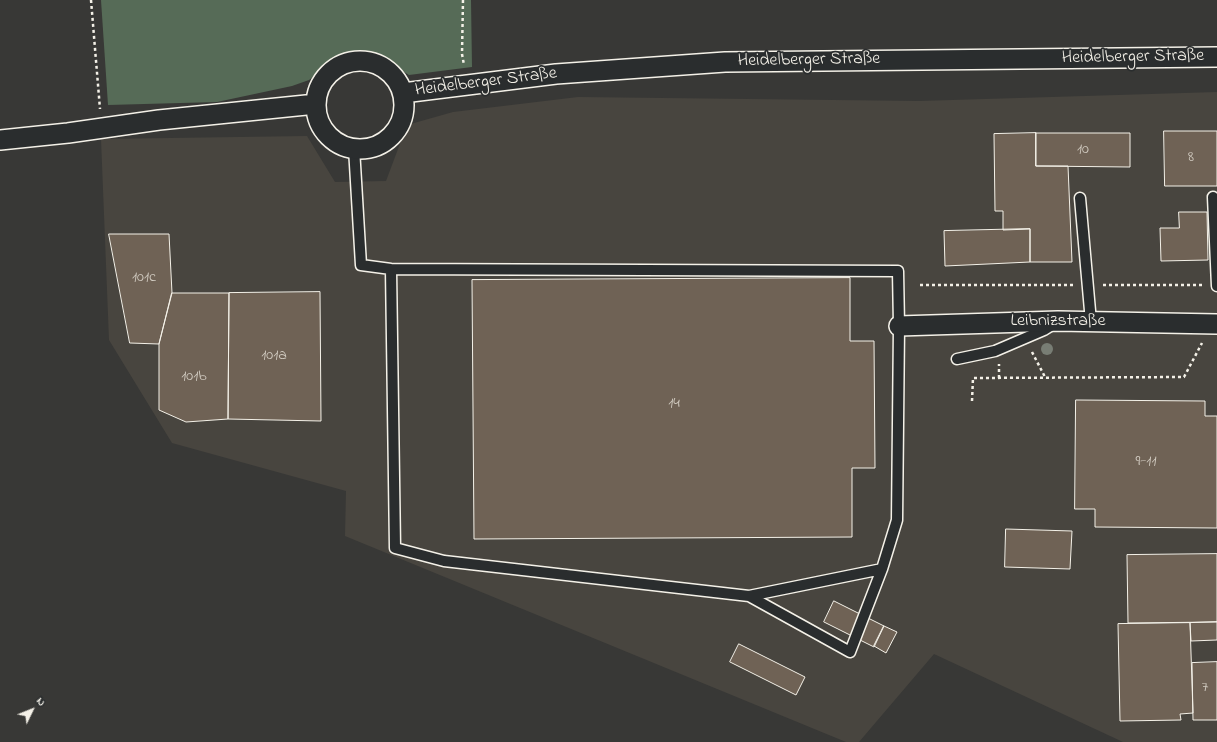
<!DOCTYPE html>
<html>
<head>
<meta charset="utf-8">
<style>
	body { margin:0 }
	#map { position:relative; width:1217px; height:742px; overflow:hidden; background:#383836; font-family:"Indie Flower",sans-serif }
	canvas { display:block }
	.north { position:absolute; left:12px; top:690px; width:40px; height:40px; -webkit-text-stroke:3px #2a2d2e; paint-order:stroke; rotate:47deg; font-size:11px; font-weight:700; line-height:16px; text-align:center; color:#f4f1e8 }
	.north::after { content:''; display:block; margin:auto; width:14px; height:18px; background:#f4f1e8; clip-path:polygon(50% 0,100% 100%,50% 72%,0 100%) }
</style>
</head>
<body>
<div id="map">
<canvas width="1217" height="742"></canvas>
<div class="north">N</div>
</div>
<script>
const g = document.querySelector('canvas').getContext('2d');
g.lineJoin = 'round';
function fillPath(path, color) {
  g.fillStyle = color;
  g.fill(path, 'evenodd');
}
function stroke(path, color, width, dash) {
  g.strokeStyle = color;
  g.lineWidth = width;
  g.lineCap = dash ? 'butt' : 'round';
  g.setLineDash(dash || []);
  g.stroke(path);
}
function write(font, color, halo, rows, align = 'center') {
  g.font = font + ' "Indie Flower",sans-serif';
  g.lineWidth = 3.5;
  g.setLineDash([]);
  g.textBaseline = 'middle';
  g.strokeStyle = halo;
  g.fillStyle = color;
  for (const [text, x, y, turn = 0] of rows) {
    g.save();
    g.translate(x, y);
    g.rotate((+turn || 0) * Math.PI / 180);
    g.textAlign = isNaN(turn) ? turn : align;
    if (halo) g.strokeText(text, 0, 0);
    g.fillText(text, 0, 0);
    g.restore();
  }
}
const built = new Path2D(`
	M1217 92V742H1123L934 654 859 742H846L345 536 346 491 172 443 109 340 101 139 307 136 335 182 386 181 407 125 453 112 578 97 919 101Z`);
const green = new Path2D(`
	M101 0H471L472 67 409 75 396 67 383 57 364 51 347 54 332 61 309 80 292 86 217 102 108 105Z`);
const building = new Path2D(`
	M1164 131H1217V186H1165Z
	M1036 133H1130V167L1036 166Z
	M1036 133V166H1068L1072 262H1030V229L1003 230V211H995L994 134Z
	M1179 212H1207L1208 260 1161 261 1160 228H1179Z
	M1030 229V262L945 266 944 231Z
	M109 234H169L172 293 159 344 130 343Z
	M850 278V341H874L875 468H852V537L474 539 472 280Z
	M320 292 321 421 228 419 229 293Z
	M172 293H229L228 419 186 422 159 410V344Z
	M1076 400 1205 401V416H1217V528L1095 527V509H1075Z
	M1006 529 1072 531 1070 569 1005 567Z
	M1217 554V622L1128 623 1127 555Z
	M834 601 884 626 874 647 824 622Z
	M1217 622V640L1191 641 1190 623Z
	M1190 623 1193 713 1180 714 1181 720 1120 721 1118 624Z
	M884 626 897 632 886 653 874 646Z
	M739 644 805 677 796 695 730 662Z
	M1217 662V720H1193L1192 663Z`);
const path = new Path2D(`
	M91 0 100 109
	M463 0 462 54 464 65
	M920 285H1074
	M1103 285H1202
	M1032 352 1045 377
	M999 378V364
	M972 401 973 378 1184 377 1202 343`);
const lane = new Path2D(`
	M354 148 361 265 391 269 898 271 899 326 897 520 882 569 749 596 444 561 395 548 391 269
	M1213 197 1217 286
	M1080 198 1091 322
	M957 359 995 351 1044 330 1052 325
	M749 596 850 652 882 569`);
const street = new Path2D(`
	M316 105a44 44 0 1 1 88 0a44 44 0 1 1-88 0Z
	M403 93 556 74 725 62 1217 57
	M0 140 68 133 159 120 316 104
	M899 326 1058 321 1217 324`);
const trees = [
	[1047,349]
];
const numberNames = [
	["10",1083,150],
	["8",1191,158],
	["101c",144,278],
	["101a",274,356],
	["101b",194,377],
	["14",674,404],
	["9-11",1146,462],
	["7",1205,688]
];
const streetNames = [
	["Heidelberger Straße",1133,58,-1],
	["Heidelberger Straße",809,61,-1],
	["Heidelberger Straße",486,83,-7],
	["Leibnizstraße",1058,322]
];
fillPath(built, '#48453f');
fillPath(green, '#566b57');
fillPath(building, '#6f6255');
stroke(building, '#f4f1e8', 1);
stroke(lane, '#f4f1e8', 13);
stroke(street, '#f4f1e8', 22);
stroke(path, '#f4f1e8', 2.5, [3, 3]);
stroke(lane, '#2a2d2e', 10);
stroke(street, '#2a2d2e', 19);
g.fillStyle = '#787d74';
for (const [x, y] of trees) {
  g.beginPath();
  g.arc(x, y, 6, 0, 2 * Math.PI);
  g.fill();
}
write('16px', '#d3cdc3', null, numberNames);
write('18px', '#f4f1e8', '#2a2d2e', streetNames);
</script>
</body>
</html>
